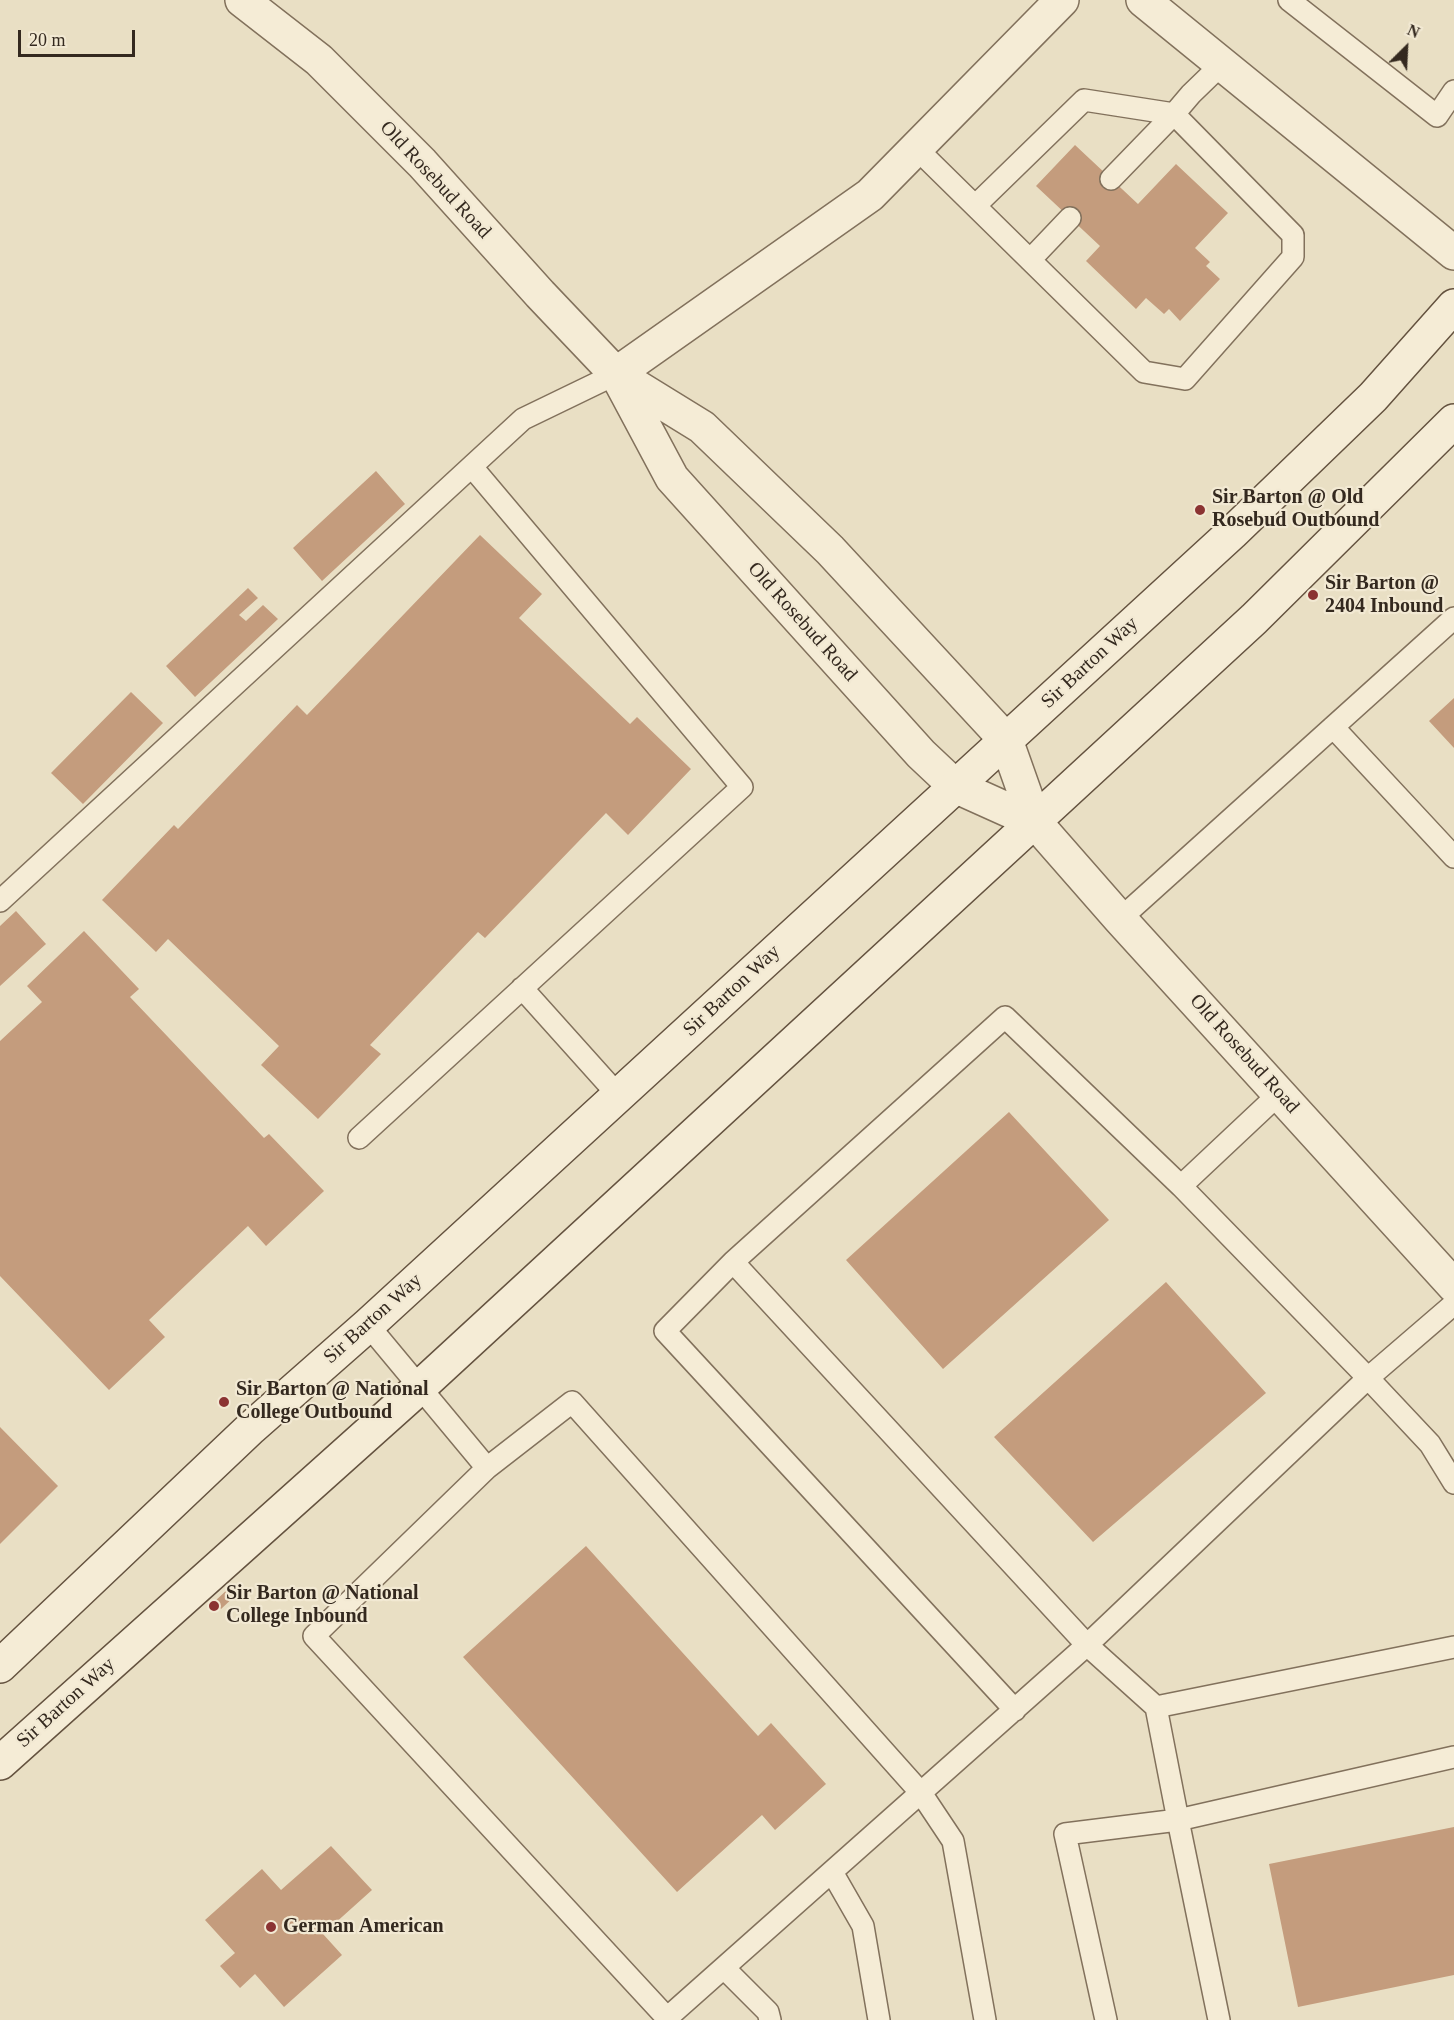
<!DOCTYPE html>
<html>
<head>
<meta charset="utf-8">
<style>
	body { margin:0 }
	#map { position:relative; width:1454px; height:2020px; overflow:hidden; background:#e9dfc4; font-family:"Times New Roman",serif }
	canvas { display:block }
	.north { position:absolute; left:1376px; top:18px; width:60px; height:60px; -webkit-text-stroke:4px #f2e9d3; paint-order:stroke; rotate:24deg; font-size:16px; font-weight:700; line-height:24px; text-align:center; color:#34291f }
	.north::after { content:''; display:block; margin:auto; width:21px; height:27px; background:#34291f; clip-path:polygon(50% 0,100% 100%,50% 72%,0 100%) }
	.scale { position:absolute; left:18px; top:30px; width:117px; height:27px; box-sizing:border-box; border:3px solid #34291f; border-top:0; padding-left:8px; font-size:18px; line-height:21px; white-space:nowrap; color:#34291f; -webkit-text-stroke:4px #f2e9d3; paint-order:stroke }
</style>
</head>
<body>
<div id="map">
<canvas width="1454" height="2020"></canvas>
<div class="north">N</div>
<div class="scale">20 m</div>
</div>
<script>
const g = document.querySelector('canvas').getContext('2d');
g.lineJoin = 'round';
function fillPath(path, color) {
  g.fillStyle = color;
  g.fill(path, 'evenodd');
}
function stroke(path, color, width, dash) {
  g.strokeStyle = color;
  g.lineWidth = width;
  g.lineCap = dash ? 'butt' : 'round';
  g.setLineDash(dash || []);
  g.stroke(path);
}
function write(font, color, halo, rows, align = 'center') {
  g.font = font + ' "Times New Roman",serif';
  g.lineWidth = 4.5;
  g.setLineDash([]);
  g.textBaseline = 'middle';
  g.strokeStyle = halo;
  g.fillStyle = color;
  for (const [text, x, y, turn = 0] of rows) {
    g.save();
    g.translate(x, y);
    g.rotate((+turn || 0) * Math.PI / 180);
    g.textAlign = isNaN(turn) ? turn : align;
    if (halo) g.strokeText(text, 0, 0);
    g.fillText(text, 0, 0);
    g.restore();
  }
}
const building = new Path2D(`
	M1075 145 1138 204 1176 164 1228 213 1195 248 1210 262 1206 266 1220 279 1180 321 1169 309 1164 314 1146 298 1136 309 1086 261 1100 246 1036 186Z
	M376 471 405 504 322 581 293 548Z
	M480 535 542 594 519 618 630 724 637 717 691 769 628 835 606 813 485 938 478 932 370 1045 381 1054 318 1119 261 1065 279 1046 168 939 156 952 102 900 174 825 178 829 297 705 307 715Z
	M248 588 258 598 239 615 246 621 263 605 278 619 195 697 166 666Z
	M131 692 163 723 83 804 51 773Z
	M1454 698V748L1429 721Z
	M16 911 46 944 0 986V926Z
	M84 931 139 989 130 997 264 1138 269 1134 324 1191 266 1246 248 1226 149 1320 165 1337 109 1390 0 1276V1041L42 1002 27 986Z
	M1009 1112 1109 1220 943 1369 846 1260Z
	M1166 1282 1266 1393 1093 1542 994 1437Z
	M0 1427 58 1486 0 1544Z
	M586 1546 758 1736 771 1723 826 1784 775 1830 762 1815 677 1892 463 1657Z
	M229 1588 236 1595 221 1609 214 1602Z
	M1454 1827V1975L1298 2007 1269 1864Z
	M331 1846 372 1890 323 1934 342 1955 284 2007 255 1974 240 1988 220 1966 235 1953 205 1920 262 1869 281 1890Z`);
const service = new Path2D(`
	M1289 0 1437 116 1454 91
	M916 148 1144 372 1185 379 1293 257V235L1174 114 1191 94 1222 64
	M1111 179 1174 114
	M975 206 1084 100 1174 114
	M1030 260 1070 218
	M1333 727 1454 857
	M0 901 523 419 616 374
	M1120 919 1454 618
	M522 988 618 1095
	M1280 1093 1181 1186 1005 1017 733 1262 1087 1645 1368 1378 1454 1304
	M359 1138 742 787 472 467
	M1181 1186 1368 1378 1430 1444 1454 1483
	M733 1262 665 1331 1015 1710
	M368 1325 487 1468 314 1636 667 2018 1087 1645 1156 1707 1454 1647
	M487 1468 572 1402 921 1793 953 1841 985 2020
	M832 1872 863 1926 879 2020
	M724 1968 768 2012 770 2020
	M1106 2020 1065 1834 1178 1820 1156 1707
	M1219 2020 1178 1820 1454 1757`);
const minor = new Path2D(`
	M242 0 319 60 422 163 540 294 616 374 702 427 830 550 1006 740 1035 822 1120 919 1454 1286
	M1143 0 1454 253
	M616 374 870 195 1062 0
	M617 375 672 478 921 754 955 786 1035 822`);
const secondary = new Path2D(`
	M0 1666 251 1428 368 1325 1232 533 1373 397 1454 306
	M0 1763 420 1387 1254 619 1454 421`);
const markers = [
	[1200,510,6,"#8b3332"],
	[1313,595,6,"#8b3332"],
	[224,1402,6,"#8b3332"],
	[214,1606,6,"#8b3332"],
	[271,1927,6,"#8b3332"]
];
const streetNames = [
	["Old Rosebud Road",435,180,47],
	["Old Rosebud Road",802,622,48],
	["Sir Barton Way",1090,663,-43],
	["Sir Barton Way",732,991,-43],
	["Old Rosebud Road",1244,1054,48],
	["Sir Barton Way",373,1319,-42],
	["Sir Barton Way",66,1703,-42]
];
const poiNames = [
	["Sir Barton @ Old",1212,498],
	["Rosebud Outbound",1212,521],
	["Sir Barton @",1325,584],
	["2404 Inbound",1325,607],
	["Sir Barton @ National",236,1390],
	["College Outbound",236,1413],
	["Sir Barton @ National",226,1594],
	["College Inbound",226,1617],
	["German American",283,1927]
];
fillPath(building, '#c49c7d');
stroke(service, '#82715c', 24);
stroke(minor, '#82715c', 36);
stroke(secondary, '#64523f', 36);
stroke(service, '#f5ecd6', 21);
stroke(minor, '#f5ecd6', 33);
stroke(secondary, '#f5ecd6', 33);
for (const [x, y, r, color] of markers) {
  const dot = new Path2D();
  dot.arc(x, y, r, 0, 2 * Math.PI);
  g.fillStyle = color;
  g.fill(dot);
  stroke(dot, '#f2e9d3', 2);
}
write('20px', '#34291f', '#f2e9d3', streetNames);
write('bold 20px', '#34291f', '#f2e9d3', poiNames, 'left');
</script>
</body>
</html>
